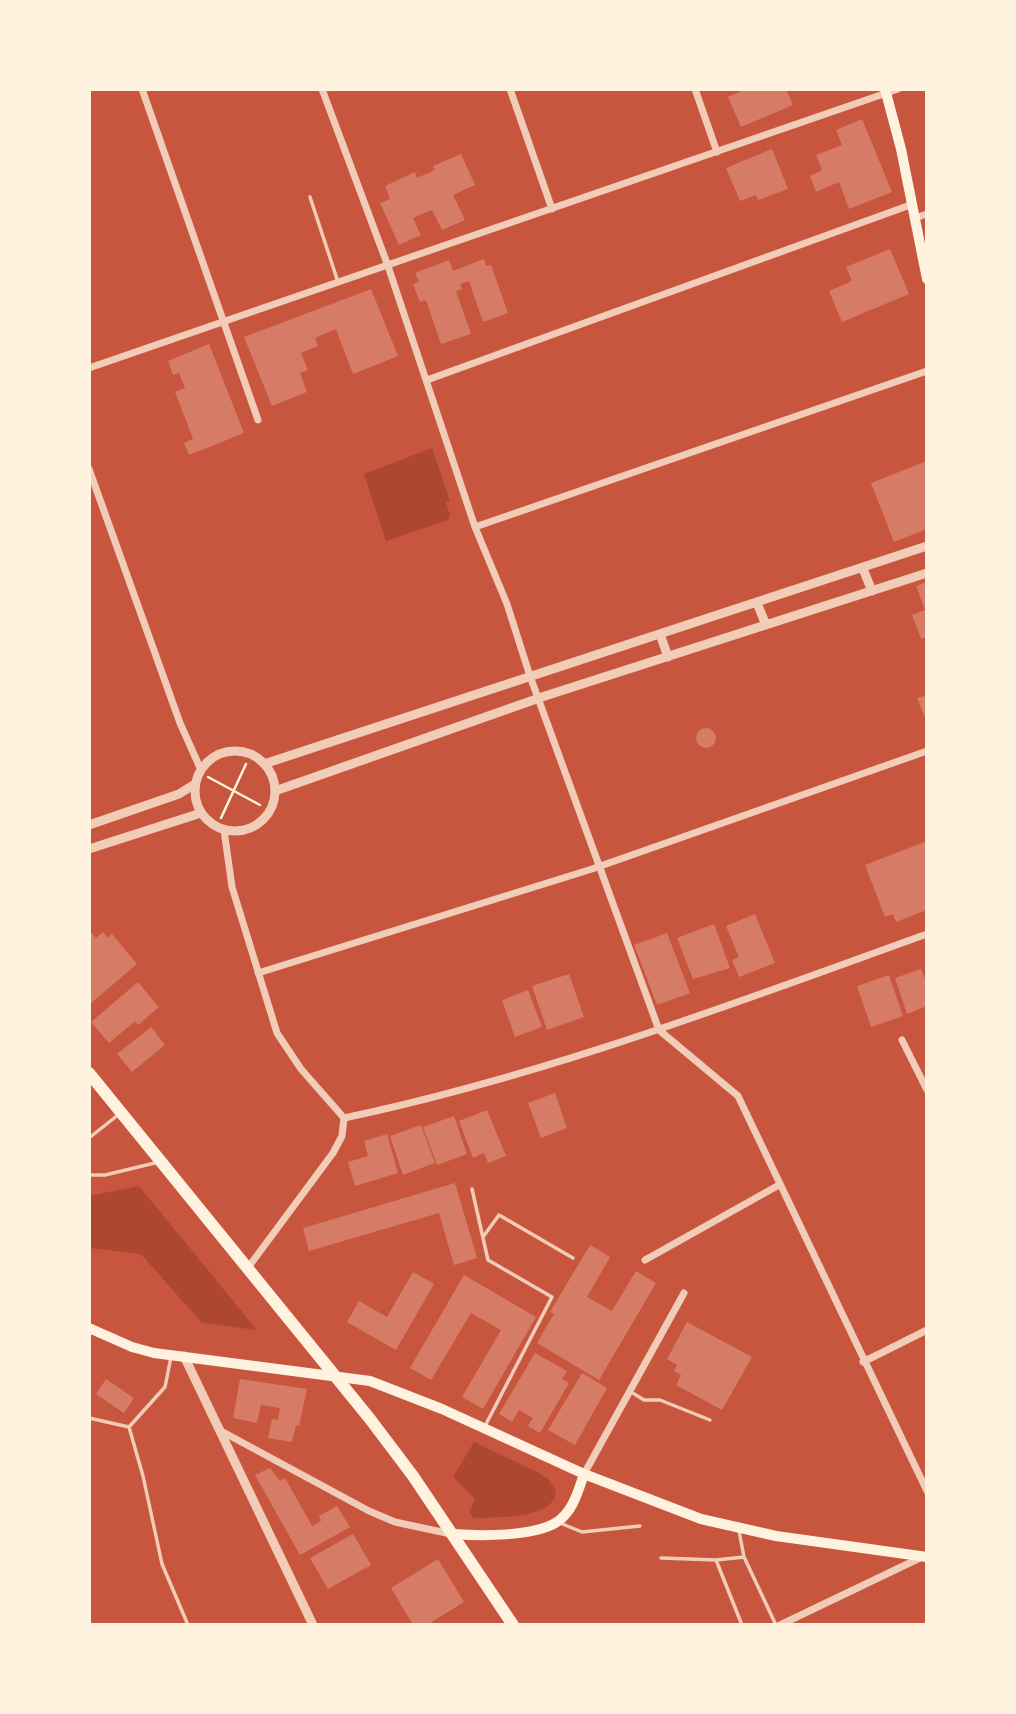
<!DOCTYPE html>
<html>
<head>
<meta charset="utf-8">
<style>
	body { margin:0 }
	#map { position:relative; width:1016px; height:1714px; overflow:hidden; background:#c8553d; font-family:"Noto Sans",sans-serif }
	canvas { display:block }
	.frame { position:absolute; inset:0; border:91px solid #fff3e0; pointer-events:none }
</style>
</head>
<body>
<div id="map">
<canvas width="1016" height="1714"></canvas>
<div class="frame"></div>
</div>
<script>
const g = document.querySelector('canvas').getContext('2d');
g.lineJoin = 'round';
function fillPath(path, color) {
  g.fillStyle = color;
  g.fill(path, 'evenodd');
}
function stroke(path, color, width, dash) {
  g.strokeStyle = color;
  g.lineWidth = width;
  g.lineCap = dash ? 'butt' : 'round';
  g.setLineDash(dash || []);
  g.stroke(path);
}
const green = new Path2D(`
	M432 448 450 501 446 502 450 515 448 520 386 541 364 474Z
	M139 1186 257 1330 202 1323 141 1254 89 1248V1196Z
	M474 1442 539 1473 548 1479 556 1491C555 1520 494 1517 474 1518L469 1513 475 1499 453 1477Z`);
const building = new Path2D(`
	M745 89H786L793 105 741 127 728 97Z
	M862 119 892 192 849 209 839 182 816 192 810 176 822 170 816 155 842 145 836 130Z
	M772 149 788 189 758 200 756 195 740 201 726 168Z
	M461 154 475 185 453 195 465 220 442 230 432 210 413 218 421 235 399 245 380 203 390 199 385 186 415 172 417 178 435 170 433 166Z
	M890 249 909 294 842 322 829 291 852 281 846 267Z
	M484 259 486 266 491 265 508 313 483 322 469 281 460 284 462 289 456 291 471 334 441 344 426 300 420 302 413 284 419 282 415 273 449 260 453 271Z
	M371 289 398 356 353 374 336 329 315 338 318 346 301 353 308 370 300 373 307 392 272 406 244 337Z
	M209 344 244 433 189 455 184 443 193 439 175 392 185 388 179 373 173 375 168 361Z
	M927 461V529L894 542 871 483Z
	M927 582V637L921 639 912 615 925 610 916 586Z
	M927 695V722L917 698Z
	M696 738a10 10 0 1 1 20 0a10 10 0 1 1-20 0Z
	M927 841V910L896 922 893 914 885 917 865 865Z
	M755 914 775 963 739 977 732 960 739 957 726 926Z
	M714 924 730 968 693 979 677 938Z
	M89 930 96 938 103 932 108 938 112 934 137 964 89 1005Z
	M667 933 690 993 657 1005 634 945Z
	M921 969 927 984V1006L907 1014 895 978Z
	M569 974 584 1017 547 1030 532 986Z
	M889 975 903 1016 871 1027 857 986Z
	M138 982 159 1007 138 1025 135 1021 109 1043 91 1022Z
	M528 990 542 1027 515 1037 502 1000Z
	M151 1027 165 1045 132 1072 117 1054Z
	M555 1093 567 1128 541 1138 528 1103Z
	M487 1110 506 1156 488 1163 484 1153 473 1158 459 1121Z
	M454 1116 467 1154 437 1165 423 1127Z
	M421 1125 435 1163 403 1175 390 1136Z
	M387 1134 398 1173 355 1186 348 1162 368 1156 364 1141Z
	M455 1183 477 1258 454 1265 439 1213 309 1251 303 1228Z
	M590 1245 610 1257 587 1297 612 1311 636 1271 656 1283 599 1380 537 1343 554 1314 550 1312Z
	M413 1272 434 1284 396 1350 347 1322 359 1301 387 1317Z
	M464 1275 536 1317 483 1409 462 1397 501 1330 471 1313 431 1380 410 1368Z
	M687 1322 752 1357 722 1410 676 1385 681 1375 674 1371 677 1365 667 1359Z
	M535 1353 567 1371 562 1379 569 1383 540 1433 528 1426 533 1418 519 1410 512 1422 499 1414Z
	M582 1373 607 1388 575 1445 548 1430Z
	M106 1379 134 1398 124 1413 96 1394Z
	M240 1379 307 1389 299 1426 296 1425 292 1442 268 1438 272 1419 278 1420 280 1408 261 1405 257 1423 233 1418Z
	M270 1468 280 1481 285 1478 312 1526 321 1521 319 1516 337 1506 350 1527 300 1555 255 1475Z
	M353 1534 371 1565 328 1589 310 1558Z
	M438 1559 464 1602 427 1625H413L391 1588Z`);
const path = new Path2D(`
	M208 777 260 805
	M221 818 246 764`);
const service = new Path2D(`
	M310 197 338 282
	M89 1138 118 1115
	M89 1175H105L159 1162
	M472 1189 488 1260 552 1297 485 1426
	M483 1237 499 1215 573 1258
	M631 1392 644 1400H660L710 1420
	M89 1418 129 1427 165 1387 171 1357
	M129 1427 143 1476 162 1564 188 1625
	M560 1523 582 1532 640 1526
	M744 1557 776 1625
	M661 1558 716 1560 744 1557 739 1531
	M716 1560 742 1625`);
const minor = new Path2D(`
	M142 89 258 420
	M322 89 388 266 475 527 507 604 530 676 659 1030 738 1096 927 1491
	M510 89 552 209
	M695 89 717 152
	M915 218 927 214
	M89 368 898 89
	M427 380 913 204
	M89 469 180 723 201 770
	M475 527 927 371
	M224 830 232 887 277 1033 301 1069 344 1118
	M258 973 592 869 927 751
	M902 1040 927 1090
	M645 1260 779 1185
	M247 1269 333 1153 342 1136 344 1118C544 1076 735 1003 927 934
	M863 1362 927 1330
	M221 1431 369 1511 395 1522 451 1534
	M584 1474 684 1293
	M780 1625 922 1557`);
const tertiary = new Path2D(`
	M863 569 872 591
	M757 603 766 625
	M660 634 668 657
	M195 791a40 40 0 1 1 80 0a40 40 0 1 1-80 0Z
	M264 764 927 546
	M275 791 545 696 927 573
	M89 825 179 794 195 784
	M89 849 201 813
	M184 1356 313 1625`);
const secondary = new Path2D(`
	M885 89 901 149 927 279
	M89 1328 132 1347 154 1353 370 1381 442 1409 584 1474 701 1519 776 1536 927 1557
	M453 1534C480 1536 533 1537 557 1522 573 1511 578 1492 584 1474`);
const primary = new Path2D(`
	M89 1073 370 1419 413 1476 513 1625`);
fillPath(green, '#ae4732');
fillPath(building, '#d67c66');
stroke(path, '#fff3e0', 2.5);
stroke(service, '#f1ccb7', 3.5);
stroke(minor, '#f1ccb7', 7);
stroke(tertiary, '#f1ccb7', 9);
stroke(secondary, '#fff3e0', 10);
stroke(primary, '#fff3e0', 12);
</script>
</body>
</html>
